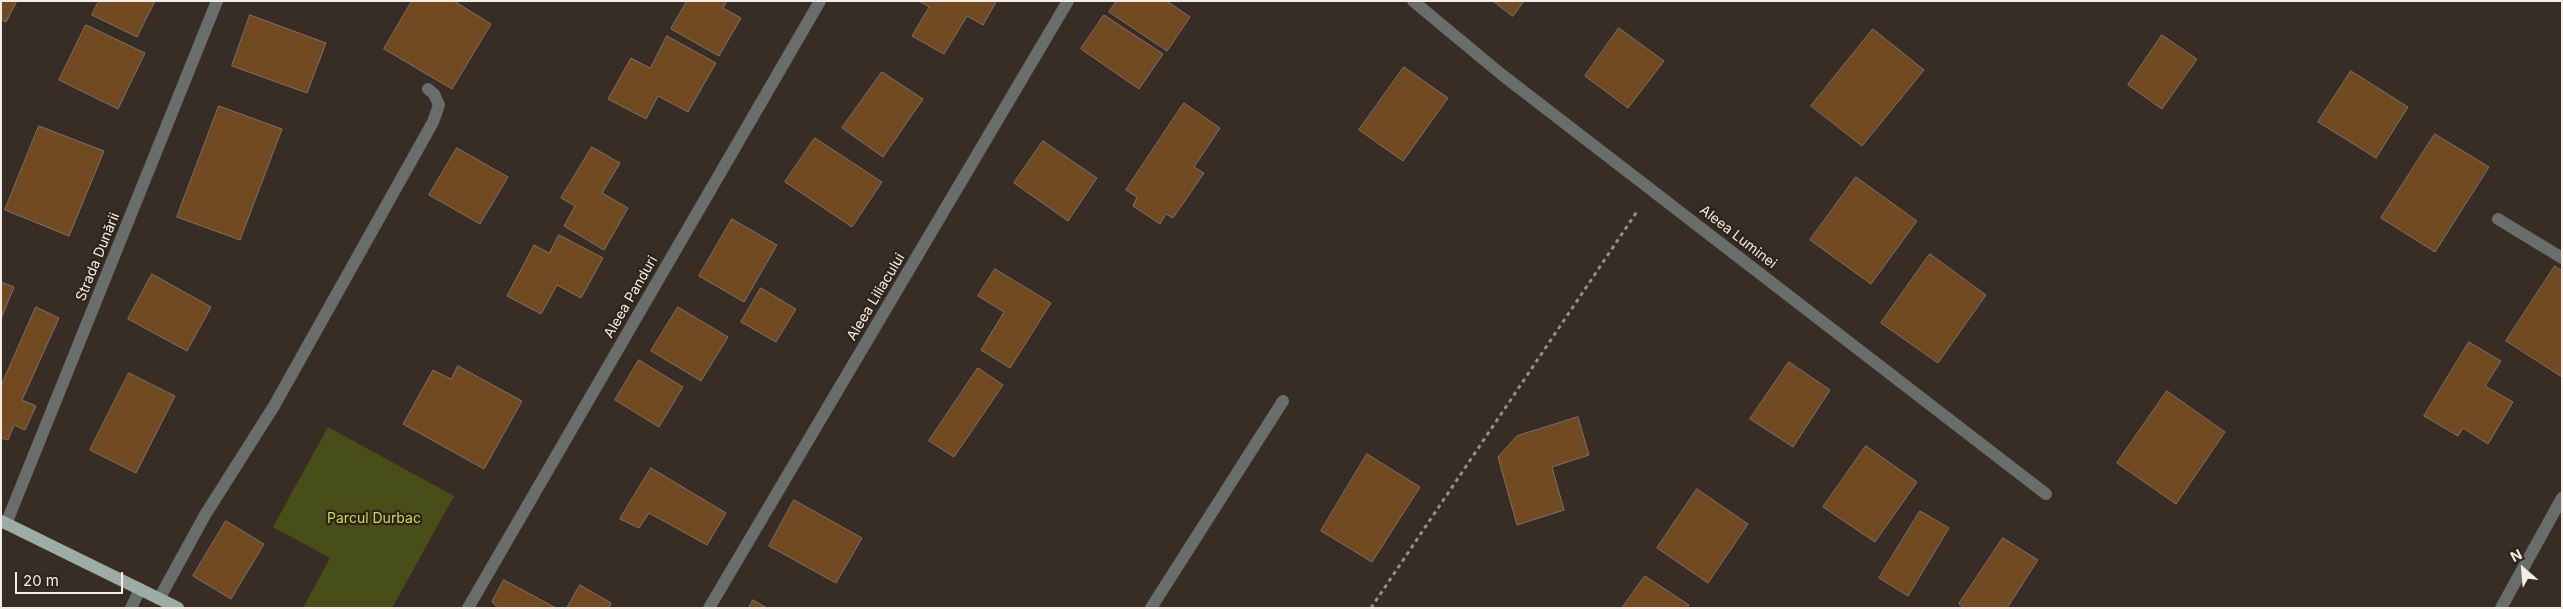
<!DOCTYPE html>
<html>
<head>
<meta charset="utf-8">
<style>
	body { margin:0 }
	#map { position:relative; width:2563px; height:609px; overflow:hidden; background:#382d24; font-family:Inter,sans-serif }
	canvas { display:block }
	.frame { position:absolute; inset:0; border:2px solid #f4ede7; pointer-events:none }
	.north { position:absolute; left:2498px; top:544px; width:50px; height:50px; -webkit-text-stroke:4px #2e241a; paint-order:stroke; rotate:333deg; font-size:14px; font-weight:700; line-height:20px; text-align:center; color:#f4ede7 }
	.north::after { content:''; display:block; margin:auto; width:18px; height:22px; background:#f4ede7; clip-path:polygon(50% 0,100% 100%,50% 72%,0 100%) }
	.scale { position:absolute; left:15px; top:572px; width:108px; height:22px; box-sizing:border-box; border:2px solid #f4ede7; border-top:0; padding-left:6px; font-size:15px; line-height:18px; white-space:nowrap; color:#f4ede7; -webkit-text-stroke:4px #2e241a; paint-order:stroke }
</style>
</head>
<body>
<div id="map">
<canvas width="2563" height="609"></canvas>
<div class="frame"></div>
<div class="north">N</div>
<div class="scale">20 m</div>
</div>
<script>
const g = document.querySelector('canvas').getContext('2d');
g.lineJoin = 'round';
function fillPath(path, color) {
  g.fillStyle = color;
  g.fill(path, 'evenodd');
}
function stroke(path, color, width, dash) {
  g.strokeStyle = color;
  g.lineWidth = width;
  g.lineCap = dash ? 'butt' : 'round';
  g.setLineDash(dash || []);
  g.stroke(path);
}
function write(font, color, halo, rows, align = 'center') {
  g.font = font + ' Inter,sans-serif';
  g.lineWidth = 4.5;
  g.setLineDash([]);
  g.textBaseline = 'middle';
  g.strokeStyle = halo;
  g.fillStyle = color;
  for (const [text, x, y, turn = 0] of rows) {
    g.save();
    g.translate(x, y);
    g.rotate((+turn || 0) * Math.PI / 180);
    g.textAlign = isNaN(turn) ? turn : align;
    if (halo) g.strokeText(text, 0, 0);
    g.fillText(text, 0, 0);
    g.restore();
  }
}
const green = new Path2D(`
	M328 427 454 496 392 608H303L330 558 273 527Z`);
const building = new Path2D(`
	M1 1H17L6 22 1 20Z
	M99 1H155L137 37 92 15Z
	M412 1H454L491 24 452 89 384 49Z
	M687 1H727L723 8 741 18 719 56 671 29Z
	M919 1H995L996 2 983 25 967 16 944 54 912 36 929 7Z
	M1117 1H1167L1190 17 1167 51 1109 12Z
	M1493 1H1524L1513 16Z
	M250 15 326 43 307 93 232 66Z
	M1104 15 1163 54 1139 89 1081 49Z
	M86 25 145 53 118 109 59 80Z
	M1619 28 1664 61 1628 108 1585 76Z
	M1873 29 1924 70 1862 146 1811 106Z
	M2162 35 2197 59 2162 109 2128 85Z
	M667 36 716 63 688 112 658 96 646 119 608 99 631 58 650 68Z
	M1404 67 1448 98 1403 161 1359 130Z
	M2351 71 2408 107 2376 158 2318 122Z
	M882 72 923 99 883 157 842 128Z
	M1184 103 1220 128 1194 167 1204 173 1173 218 1166 214 1160 224 1133 206 1137 197 1126 190Z
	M219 106 282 129 240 240 177 217Z
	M39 126 104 151 69 236 5 210Z
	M2435 134 2489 167 2435 252 2381 218Z
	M815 138 882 182 852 227 785 182Z
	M1043 141 1097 178 1068 221 1014 183Z
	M592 147 620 163 602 193 628 208 604 250 564 226 575 206 561 198Z
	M457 148 508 177 480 224 429 195Z
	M1856 177 1917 221 1871 284 1810 240Z
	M732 219 777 245 744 302 699 276Z
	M559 235 603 258 581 298 557 285 541 314 507 296 534 245 549 253Z
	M1930 254 1986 295 1938 363 1881 323Z
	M2555 266 2562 271V377L2506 341Z
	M995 269 1051 303 1010 368 981 350 1004 312 978 296Z
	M152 274 211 307 187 351 128 319Z
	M1 282 14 287 1 319Z
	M761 288 796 309 776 342 741 322Z
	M36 307 59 318 22 400 36 406 25 430 14 425 8 440 1 438V386Z
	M678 307 728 337 701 381 651 351Z
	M2469 342 2501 361 2485 386 2513 402 2488 444 2463 428 2458 436 2424 416Z
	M639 360 683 387 659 427 615 400Z
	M1789 362 1830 390 1793 447 1750 419Z
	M458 366 522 401 484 469 403 424 433 370 451 379Z
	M978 368 1003 385 954 457 929 441Z
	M129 373 175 396 136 473 90 450Z
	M2167 391 2225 432 2176 504 2117 463Z
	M1578 417 1589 455 1552 467 1564 510 1517 525 1498 457 1517 436Z
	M1866 446 1917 482 1875 542 1823 507Z
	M1367 454 1420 487 1372 562 1321 531Z
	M651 468 726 513 707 545 649 513 639 528 620 519Z
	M1697 489 1748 524 1708 583 1657 548Z
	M794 500 862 538 836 583 769 546Z
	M1920 511 1949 528 1908 596 1879 578Z
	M226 521 264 544 231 599 193 576Z
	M2003 538 2038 560 2007 608H1964L1959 604Z
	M1645 576 1689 605 1687 608H1622Z
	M504 580 556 608H498L492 602Z
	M580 585 611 603 609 608H567Z
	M753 600 767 608H749Z`);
const path = new Path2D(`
	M1371 608 1638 210`);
const minor = new Path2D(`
	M1413 1 1501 74 2046 494
	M2498 219 2562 258
	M6 524 217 1
	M159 599 205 515 274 406 433 122 439 105 434 94 428 89
	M131 608 140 589
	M468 608 820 1
	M709 608 1068 1
	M1151 608 1283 401
	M2501 608 2562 498`);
const primary = new Path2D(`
	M1 521 178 608`);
const streetNames = [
	["Aleea Luminei",1738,237,38],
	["Strada Dunării",98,257,-68],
	["Aleea Panduri",631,297,-60],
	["Aleea Liliacului",876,297,-59]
];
const parkNames = [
	["Parcul Durbac",374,519]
];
fillPath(green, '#484e17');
fillPath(building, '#724a22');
stroke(building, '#7d7166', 1);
stroke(path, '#978e87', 3, [4, 4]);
stroke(minor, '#676e6b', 12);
stroke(primary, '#9daca6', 12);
write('14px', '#f4ede7', '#2e241a', streetNames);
write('14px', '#cbdb53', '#2e241a', parkNames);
</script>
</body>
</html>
